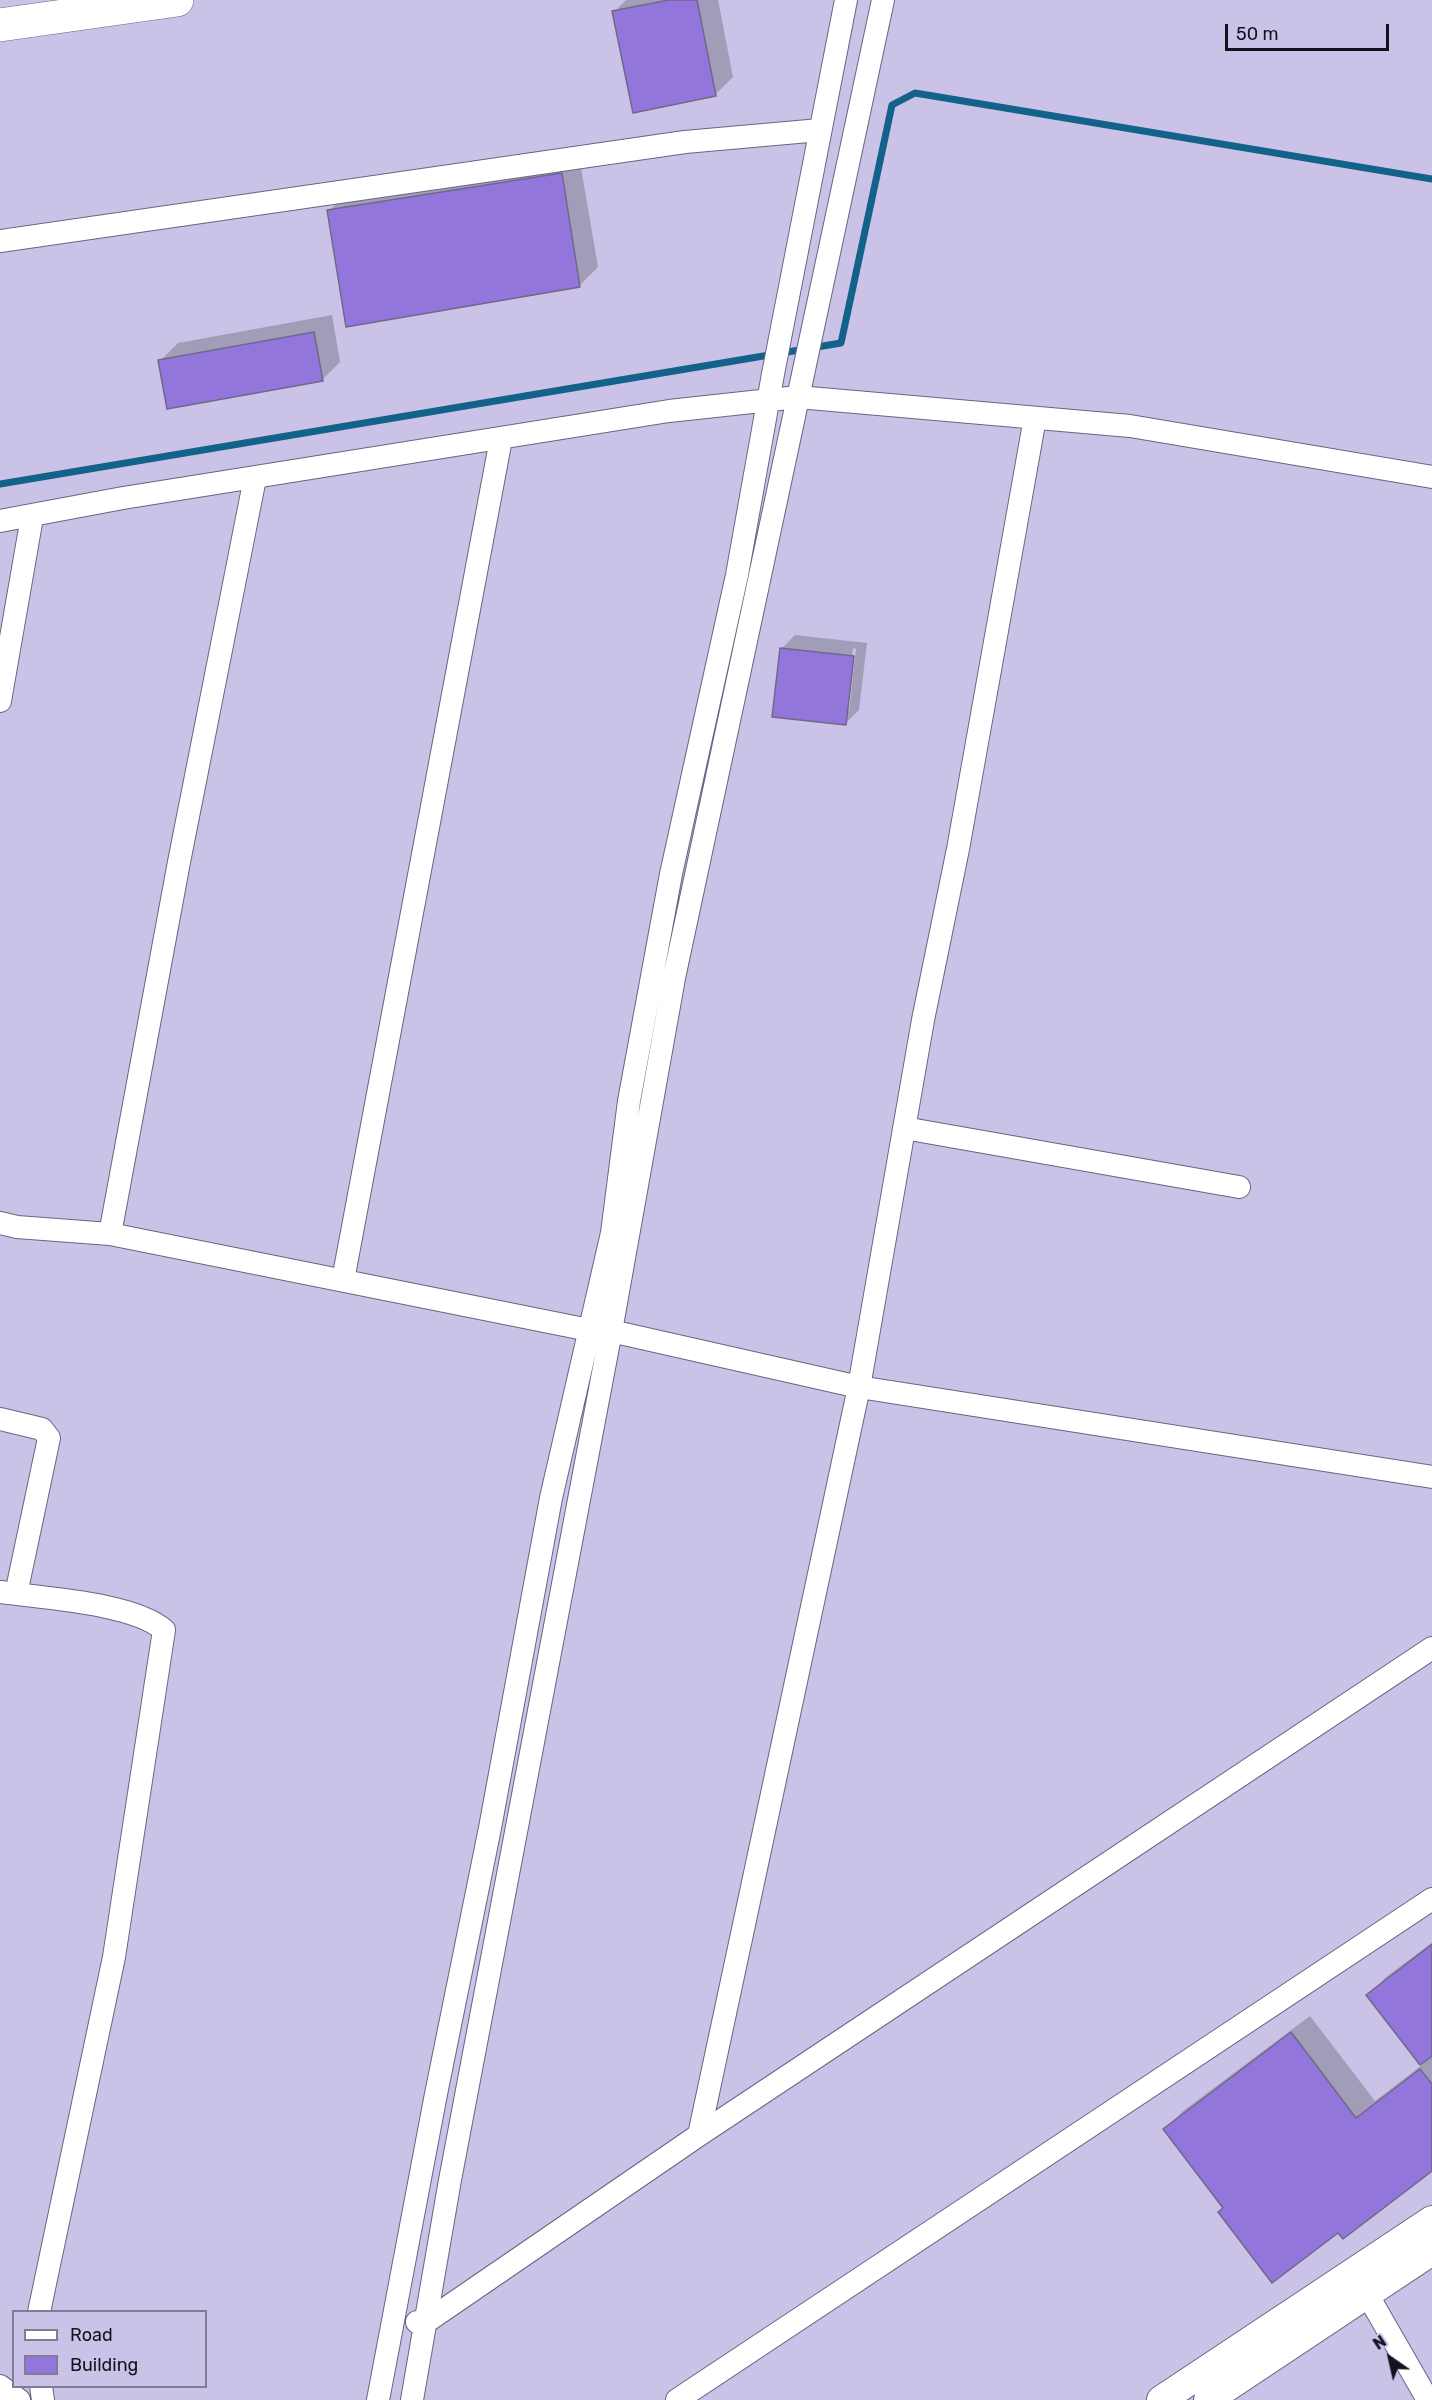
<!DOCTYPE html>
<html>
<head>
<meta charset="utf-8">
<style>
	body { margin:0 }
	#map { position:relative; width:1432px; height:2400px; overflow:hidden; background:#cac3e7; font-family:Rubik,sans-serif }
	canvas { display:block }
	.legend { position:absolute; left:12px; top:2310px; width:195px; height:78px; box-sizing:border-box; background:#cac3e7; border:2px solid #817b96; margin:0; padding:8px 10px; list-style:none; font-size:18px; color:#14101d }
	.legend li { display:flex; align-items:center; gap:12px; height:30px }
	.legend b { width:30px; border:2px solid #817b96 }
	.north { position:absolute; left:1360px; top:2328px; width:60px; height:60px; -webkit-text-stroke:4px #cac3e7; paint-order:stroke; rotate:326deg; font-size:16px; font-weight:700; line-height:24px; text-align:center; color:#14101d }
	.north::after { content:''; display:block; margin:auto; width:21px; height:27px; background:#14101d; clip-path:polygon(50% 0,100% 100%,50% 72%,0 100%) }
	.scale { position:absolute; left:1225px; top:24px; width:164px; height:27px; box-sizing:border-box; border:3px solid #14101d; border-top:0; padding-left:8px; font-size:18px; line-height:21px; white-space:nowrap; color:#14101d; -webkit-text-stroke:4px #cac3e7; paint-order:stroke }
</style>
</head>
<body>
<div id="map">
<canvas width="1432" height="2400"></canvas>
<ul class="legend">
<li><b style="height:8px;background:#fff"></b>Road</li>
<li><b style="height:16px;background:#9376dc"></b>Building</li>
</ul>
<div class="north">N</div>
<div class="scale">50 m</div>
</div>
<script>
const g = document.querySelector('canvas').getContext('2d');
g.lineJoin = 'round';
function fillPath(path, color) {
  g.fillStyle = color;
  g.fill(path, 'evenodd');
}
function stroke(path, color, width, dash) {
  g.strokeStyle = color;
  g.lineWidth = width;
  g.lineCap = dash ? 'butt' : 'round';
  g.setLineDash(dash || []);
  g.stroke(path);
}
const shadow = new Path2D(`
	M626 0H718L733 77 715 95 614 12Z
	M579 156 598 267 580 285 329 211 347 193Z
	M332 315 340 362 322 380 160 361 178 343Z
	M795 635 867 643 859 710 845 724 781 649ZM853 648 856 649 849 711H846Z
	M1432 1943V2170L1338 2231 1225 2208 1165 2129 1183 2111 1310 2016 1375 2101 1422 2065 1368 1995 1386 1977Z`);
const stream = new Path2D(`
	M0 484 841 343 892 105 915 93 1432 179`);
const building = new Path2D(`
	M669 0H697L716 96 633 113 612 11Z
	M562 173 580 287 346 327 327 210Z
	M314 332 323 381 167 409 158 360Z
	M780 648 854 656 846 725 772 717Z
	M1432 1944V2056L1420 2065 1366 1995Z
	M1291 2032 1356 2118 1420 2069 1432 2084V2171L1343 2239 1338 2233 1272 2283 1218 2212 1223 2208 1163 2129Z`);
const minor = new Path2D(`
	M0 241 685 142 820 130
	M0 521 123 498 669 411 798 397 1130 426 1432 477
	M0 701 32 517
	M904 1128 1239 1187
	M0 1223 17 1227 110 1234 589 1330 611 1331 859 1387 923 1020 958 849 1035 418
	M110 1234 179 862 255 478
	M343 1280 501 439
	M0 1419 42 1429 49 1438 16 1594
	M0 1592C42 1598 134 1603 164 1630L114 1957 39 2312
	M699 2135 859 1387 1432 1477
	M1357 2283 1367 2294 1428 2400
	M417 2322H426L699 2135 1432 1648
	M0 2386 19 2400
	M41 2386 43 2400
	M378 2400 436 2094 490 1828 551 1498 612 1233 629 1101 671 874 737 575 773 374 846 0
	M412 2400 450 2180 611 1331 674 978 883 0
	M677 2400 1432 1899`);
const major = new Path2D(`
	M1161 2400 1432 2220
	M1208 2400 1432 2251`);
const highway = new Path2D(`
	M0 25 177 0`);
fillPath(shadow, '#0003');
stroke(stream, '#12628a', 7);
fillPath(building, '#9376dc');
stroke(building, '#6f6888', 1.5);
stroke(minor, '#6b6384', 24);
stroke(major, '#6b6384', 30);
stroke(highway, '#6b6384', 34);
stroke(minor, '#fff', 22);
stroke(major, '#fff', 28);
stroke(highway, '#fff', 33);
</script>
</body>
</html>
